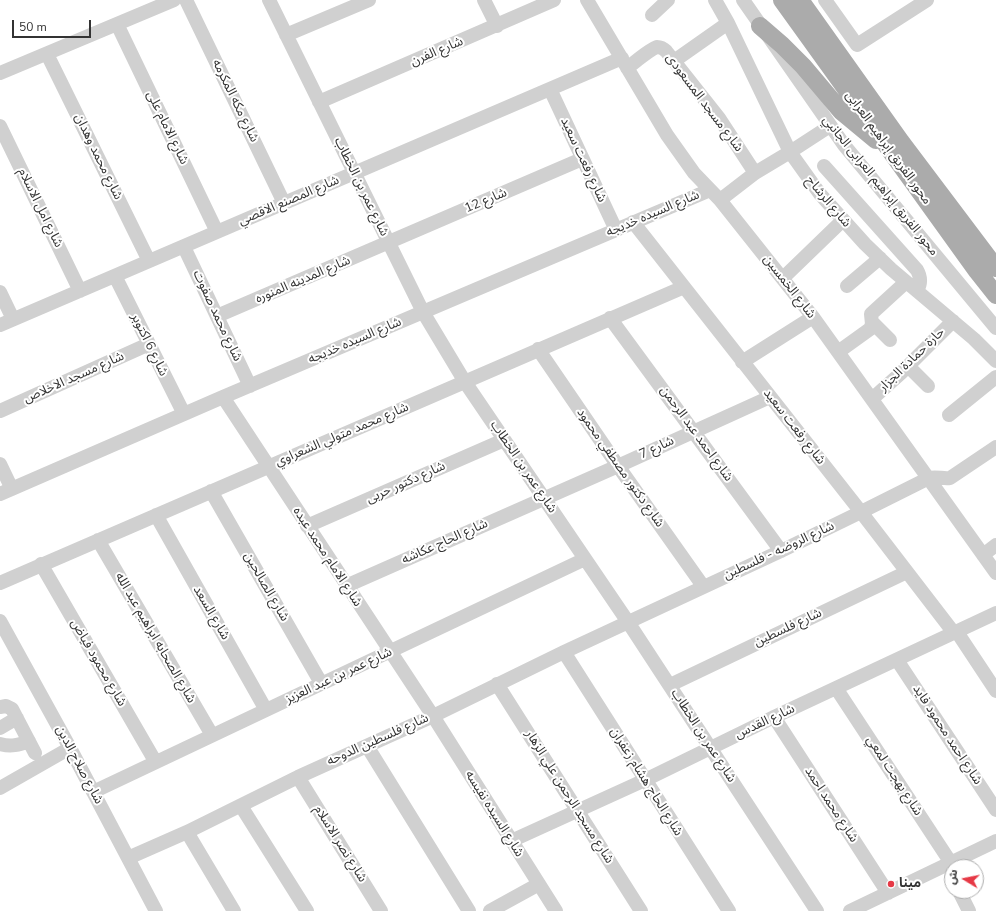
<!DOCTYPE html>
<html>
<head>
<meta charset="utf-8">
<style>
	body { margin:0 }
	#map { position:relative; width:996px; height:911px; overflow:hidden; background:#fff; font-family:"Nunito Sans","Noto Sans Arabic",sans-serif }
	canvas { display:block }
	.north { position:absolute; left:944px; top:859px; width:40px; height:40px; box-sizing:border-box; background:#fff; border:1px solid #adadad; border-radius:50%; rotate:280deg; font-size:11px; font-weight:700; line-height:16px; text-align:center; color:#333 }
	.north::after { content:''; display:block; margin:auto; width:14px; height:18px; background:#e63946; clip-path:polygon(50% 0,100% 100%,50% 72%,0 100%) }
	.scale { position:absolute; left:12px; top:20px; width:79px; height:18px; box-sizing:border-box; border:2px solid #333; border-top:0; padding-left:5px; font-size:12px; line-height:14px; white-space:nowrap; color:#333; -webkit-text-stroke:3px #fff; paint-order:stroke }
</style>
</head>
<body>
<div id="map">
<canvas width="996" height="911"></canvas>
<div class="north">ش</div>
<div class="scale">50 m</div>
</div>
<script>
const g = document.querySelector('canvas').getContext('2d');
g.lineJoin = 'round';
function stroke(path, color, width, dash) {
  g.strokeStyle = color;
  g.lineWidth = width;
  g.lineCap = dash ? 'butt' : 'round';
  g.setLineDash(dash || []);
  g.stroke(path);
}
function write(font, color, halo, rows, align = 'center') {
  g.font = font + ' "Nunito Sans","Noto Sans Arabic",sans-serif';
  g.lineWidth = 4;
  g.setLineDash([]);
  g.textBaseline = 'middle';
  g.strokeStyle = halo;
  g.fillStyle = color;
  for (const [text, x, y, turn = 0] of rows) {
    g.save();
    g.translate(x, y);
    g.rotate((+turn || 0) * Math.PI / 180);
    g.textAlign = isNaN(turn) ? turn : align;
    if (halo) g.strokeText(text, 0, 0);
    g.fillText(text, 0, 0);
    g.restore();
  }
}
const minor = new Path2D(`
	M186 0 284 203
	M269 0 423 312 465 382 628 622 817 911
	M484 0 497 26
	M587 0 667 135 694 173 720 200 813 317 996 573
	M715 0 728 23 790 152 820 194 865 244 891 269 974 339 996 361
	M743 0 844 145 996 328
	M825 0 857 45 927 0
	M652 15 668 0
	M117 24 217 232
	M286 35 369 0
	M47 54 149 261
	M674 61 728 23
	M627 68C634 63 650 49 657 47 661 47 664 49 666 51L719 118 755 173
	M0 73 174 0
	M550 89 616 230
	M319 102 554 0
	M0 126 80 291
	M824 166 917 270C921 277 921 284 917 291
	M720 200 755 173 790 152 830 126
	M633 222 861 512 954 633
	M184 247 250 386
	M115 276 184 414
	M783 278 843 220
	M847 286 880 258
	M0 292 13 319
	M217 316 582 159
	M610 318 781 551
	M872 322 890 340
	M0 325 622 58
	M538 349 618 466 703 586
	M838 352 870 329 872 324 871 314 906 282
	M742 362 813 317
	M908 366 928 386
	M223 397 433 716 556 911
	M872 399 901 373 953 321
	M0 411 149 344
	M949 415 996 377
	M0 464 12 489
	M211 491 321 683
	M0 494 223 397 710 190
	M156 515 266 710
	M307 526 504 440
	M98 540 212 735
	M983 555 996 545
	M41 564 155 761
	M0 583 684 287
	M346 586 618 466 770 397
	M0 621 70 748 156 911
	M957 632 996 691
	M564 652 729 911
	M897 660 996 810
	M497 684 641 911
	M670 685 907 572
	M836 688 951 863
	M0 707 6 706 12 709 35 753
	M774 717 888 893
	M0 728 17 718
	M0 744C11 747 19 745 29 741
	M367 746 469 911
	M298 777 381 911
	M0 788 70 748
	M93 792 585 559
	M241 806 307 911
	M187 832 234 911
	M511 841 645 780 774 717 996 613
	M128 858 187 832 298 777 433 716 564 652 781 551 861 512 929 478C936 476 943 479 950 478L996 447
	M959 891 969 911
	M490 911 539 884
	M850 911 996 841`);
const major = new Path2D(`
	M782 0 977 271 996 295
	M800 0 901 142 996 268
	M760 26 782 45 803 66 841 111 876 140`);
const markers = [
	[891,884,4,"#e63946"]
];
const streetNames = [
	["شارع الفرن",437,52,-23],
	["شارع مكه المكرمه",235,101,64],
	["شارع مسجد المسعودى",704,103,53],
	["شارع الامام على",167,128,64],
	["محور الفريق إبراهيم العرابى",888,148,54],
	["شارع محمد وهدان",98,157,64],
	["شارع رفعت سعيد",583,160,65],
	["محور الفريق إبراهيم العرابى الجانبي",880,186,51],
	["شارع عمر بن الخطاب",361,187,64],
	["شارع المصنع الاقصي",289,201,-23],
	["شارع 12",486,201,-23],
	["شارع الرشاح",828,202,50],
	["شارع امل الاسلام",40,208,64],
	["شارع السيده خديجه",653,214,-23],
	["شارع المدينه المنوره",303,280,-23],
	["شارع الخمسين",789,287,52],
	["شارع محمد صفوت",217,316,65],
	["شارع السيده خديجه",355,341,-23],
	["شارع 6 اكتوبر",149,345,64],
	["حارة حمادة الجزار",912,360,-44],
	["شارع مسجد الاخلاص",74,378,-24],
	["شارع رفعت سعيد",794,427,52],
	["شارع احمد عبد الرحمن",696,434,54],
	["شارع محمد متولي الشعراوي",342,435,-23],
	["شارع 7",657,448,-25],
	["شارع عمر بن الخطاب",523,467,56],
	["شارع دكتور مصطفي محمود",620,468,55],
	["شارع دكتور حربى",406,483,-24],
	["شارع الحاج عكاشه",445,542,-24],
	["شارع الروضه - فلسطين",779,551,-25],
	["شارع الامام محمد عبده",327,557,57],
	["شارع الصالحين",266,587,60],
	["شارع السعد",211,613,60],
	["شارع فلسطين",788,628,-25],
	["شارع الصحابه ابراهيم عبد الله",155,638,60],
	["شارع محمود فياض",98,663,60],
	["شارع عمر بن عبد العزيز",339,676,-25],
	["شارع القدس",765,722,-25],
	["شارع احمد محمود فايد",947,735,57],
	["شارع عمر بن الخطاب",703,736,57],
	["شارع فلسطين الدوحه",378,740,-24],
	["شارع صلاح الدين",79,765,62],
	["شارع بهجت لمعي",894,776,57],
	["شارع الحاج هشام زعفران",646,782,58],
	["شارع مسجد الرحمن علي الزهار",569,797,58],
	["شارع محمد احمد",831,805,57],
	["شارع السيده نفيسه",494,814,58],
	["شارع نصر الاسلام",340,844,58]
];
const poiNames = [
	["مينا",899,884]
];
stroke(minor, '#d0d0d0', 14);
stroke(major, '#ababab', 18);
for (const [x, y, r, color] of markers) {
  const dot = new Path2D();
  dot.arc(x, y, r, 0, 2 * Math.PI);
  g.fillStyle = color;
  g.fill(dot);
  stroke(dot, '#fff', 1.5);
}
write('13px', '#333', '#fff', streetNames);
write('bold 13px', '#333', '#fff', poiNames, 'left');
</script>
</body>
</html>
